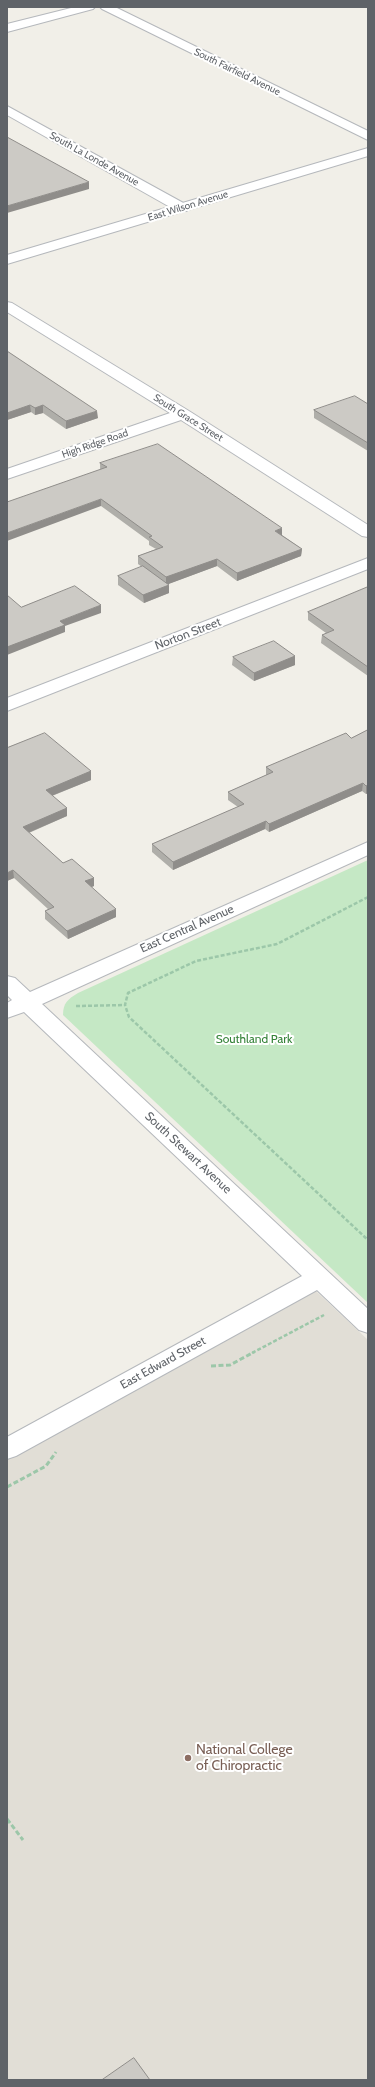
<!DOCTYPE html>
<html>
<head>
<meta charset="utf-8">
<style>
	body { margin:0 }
	#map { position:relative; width:375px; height:2087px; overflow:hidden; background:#f1efe8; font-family:Cabin,sans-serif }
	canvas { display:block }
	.frame { position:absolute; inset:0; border:8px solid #5f6368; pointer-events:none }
</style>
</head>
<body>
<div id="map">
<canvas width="375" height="2087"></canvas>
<div class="frame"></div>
</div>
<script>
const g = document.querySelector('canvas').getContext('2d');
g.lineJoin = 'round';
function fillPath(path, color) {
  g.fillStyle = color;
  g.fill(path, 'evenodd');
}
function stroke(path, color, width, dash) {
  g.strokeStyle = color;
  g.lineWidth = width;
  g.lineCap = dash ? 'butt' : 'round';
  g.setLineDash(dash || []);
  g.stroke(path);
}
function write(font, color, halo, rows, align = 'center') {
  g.font = font + ' Cabin,sans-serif';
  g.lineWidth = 4;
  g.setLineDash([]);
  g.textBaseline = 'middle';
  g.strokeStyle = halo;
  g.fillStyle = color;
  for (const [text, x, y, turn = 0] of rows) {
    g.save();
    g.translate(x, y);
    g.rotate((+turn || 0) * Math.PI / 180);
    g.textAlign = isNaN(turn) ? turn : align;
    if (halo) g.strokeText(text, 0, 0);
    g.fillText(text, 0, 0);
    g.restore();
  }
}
const education = new Path2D(`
	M302 1278 368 1340V2080H7V1437Z`);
const green = new Path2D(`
	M368 860V1303L63 1015C63 1003 68 999 78 993Z`);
const pathFar1 = new Path2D(`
	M368 897 277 944 196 961 128 993 125 1005 129 1017 368 1240
	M76 1006 125 1005
	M252 1353 324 1315`);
const path = new Path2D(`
	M211 1366 230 1365 254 1352
	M7 1487 46 1466 56 1452
	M7 1819 23 1840`);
const minor = new Path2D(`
	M75 7H95L93 9 7 32V24Z
	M100 7H115L368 131V140L102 9Z
	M7 106 187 205 189 208 187 211H177L7 115Z
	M7 302 12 303 189 411 368 525V537L362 536 181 420 7 479V469L170 413 7 312Z
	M368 558V569L7 711V698Z
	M368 842V855L42 1004 368 1309V1333L359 1330 317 1290 16 1456 7 1459V1437L302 1276 24 1012 7 1018V1003L12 1000 7 995V976L15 978 30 992Z`);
const tertiary = new Path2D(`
	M368 148V156L7 264V255Z`);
const wall = new Path2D(`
	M7 351 98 418 66 429 43 413 35 415 31 412 7 420Z
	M368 404V451L314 418V410Z
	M100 463 282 535 302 549 301 556 237 581 217 566 168 584 169 593 144 603 118 585V576L142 567 138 564V556L156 549 149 545V541L101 506Z
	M368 587V676L321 643 322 635 326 633 308 620V612Z
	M295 656V665L254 681 232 665 233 657Z
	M368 730V793L366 794 362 791 269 832 265 829 173 870 152 852V844L238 807 228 800V792L266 775V767L351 738Z
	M7 746 8 747 91 771V780L52 796 67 808V816L29 833 63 863 94 878V886L91 887 116 917 68 939 45 919V911L48 909 14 878 7 881Z`);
const shadedWall = new Path2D(`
	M89 182V189L7 213V206Z
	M30 405 31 412 7 420V413Z
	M43 405V413L35 415V408Z
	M97 411 98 418 66 429V421Z
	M101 499V506L7 541V533Z
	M282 528V536L275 531Z
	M302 549 301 556 237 581V573Z
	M217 559V566L166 585V577Z
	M169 585V593L144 603 143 595Z
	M101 605V613L65 626V632L7 655V647L60 621Z
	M295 656V665L254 681V673Z
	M91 771V780L46 798V790Z
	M363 783 362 791 269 832V824Z
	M368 785V793L366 794V786Z
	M67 808V816L23 835V827Z
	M266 821 265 829 173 870V862Z
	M13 870 14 878 7 881V873Z
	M94 878V886L85 890V881Z
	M116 909V917L68 939 67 931Z`);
const building = new Path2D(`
	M7 137 89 182 7 206Z
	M7 351 97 411 66 421 43 405 35 408 30 405 7 413Z
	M355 396 368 404V443L314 410Z
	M158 444 282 528 275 531 302 549 237 573 217 559 166 577 138 556 163 547 149 537 152 536 101 499 7 533V502L107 467 100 463Z
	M143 566 169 585 143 595 118 576Z
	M75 586 101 605 60 621 65 625 7 647V595L21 607Z
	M368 587V667L322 635 334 630 308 612Z
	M274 641 295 656 254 673 233 657Z
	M368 730V785L366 786 363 783 269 824 266 821 173 862 152 844 244 804 228 792 273 772 266 767 346 733 351 738Z
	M45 733 91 771 46 790 67 808 23 827 63 863 72 859 94 878 85 881 116 909 67 931 45 911 54 907 13 870 7 873V746L8 747Z
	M134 2058 150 2080H102Z`);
const markers = [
	[188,1758,4,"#8d6e63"]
];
const farStreetnames = [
	["South Fairfield Avenue",237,72,26],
	["South La Londe Avenue",94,159,29],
	["East Wilson Avenue",188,206,-17],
	["South Grace Street",188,418,32],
	["High Ridge Road",95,444,-19]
];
const streetNames = [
	["Norton Street",188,634,-21],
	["East Central Avenue",187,929,-24],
	["South Stewart Avenue",188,1153,43],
	["East Edward Street",163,1363,-29]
];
const parkNames = [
	["Southland Park",254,1039]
];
const nearEducationnames = [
	["National College",196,1750],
	["of Chiropractic",196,1766]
];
fillPath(education, '#e1ded6');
fillPath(green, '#c5e8c5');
stroke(minor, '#b5b8bc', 2);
stroke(tertiary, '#b5b8bc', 2);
stroke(pathFar1, '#9cc7a9', 2.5, [4, 2]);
stroke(path, '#9cc7a9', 3, [5, 2.5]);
fillPath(minor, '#fff');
fillPath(tertiary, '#fff');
fillPath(wall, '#afaea9');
fillPath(shadedWall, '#8f8d8a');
fillPath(building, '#cccac5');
stroke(building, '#8f8d8a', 1);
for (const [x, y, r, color] of markers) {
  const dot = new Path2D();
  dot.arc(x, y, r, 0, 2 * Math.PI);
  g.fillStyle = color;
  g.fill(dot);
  stroke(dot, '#fff', 1.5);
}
write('10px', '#5f6368', '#fff', farStreetnames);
write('12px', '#5f6368', '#fff', streetNames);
write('12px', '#348238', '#fff', parkNames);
write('14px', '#785e54', '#fff', nearEducationnames, 'left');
</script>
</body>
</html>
